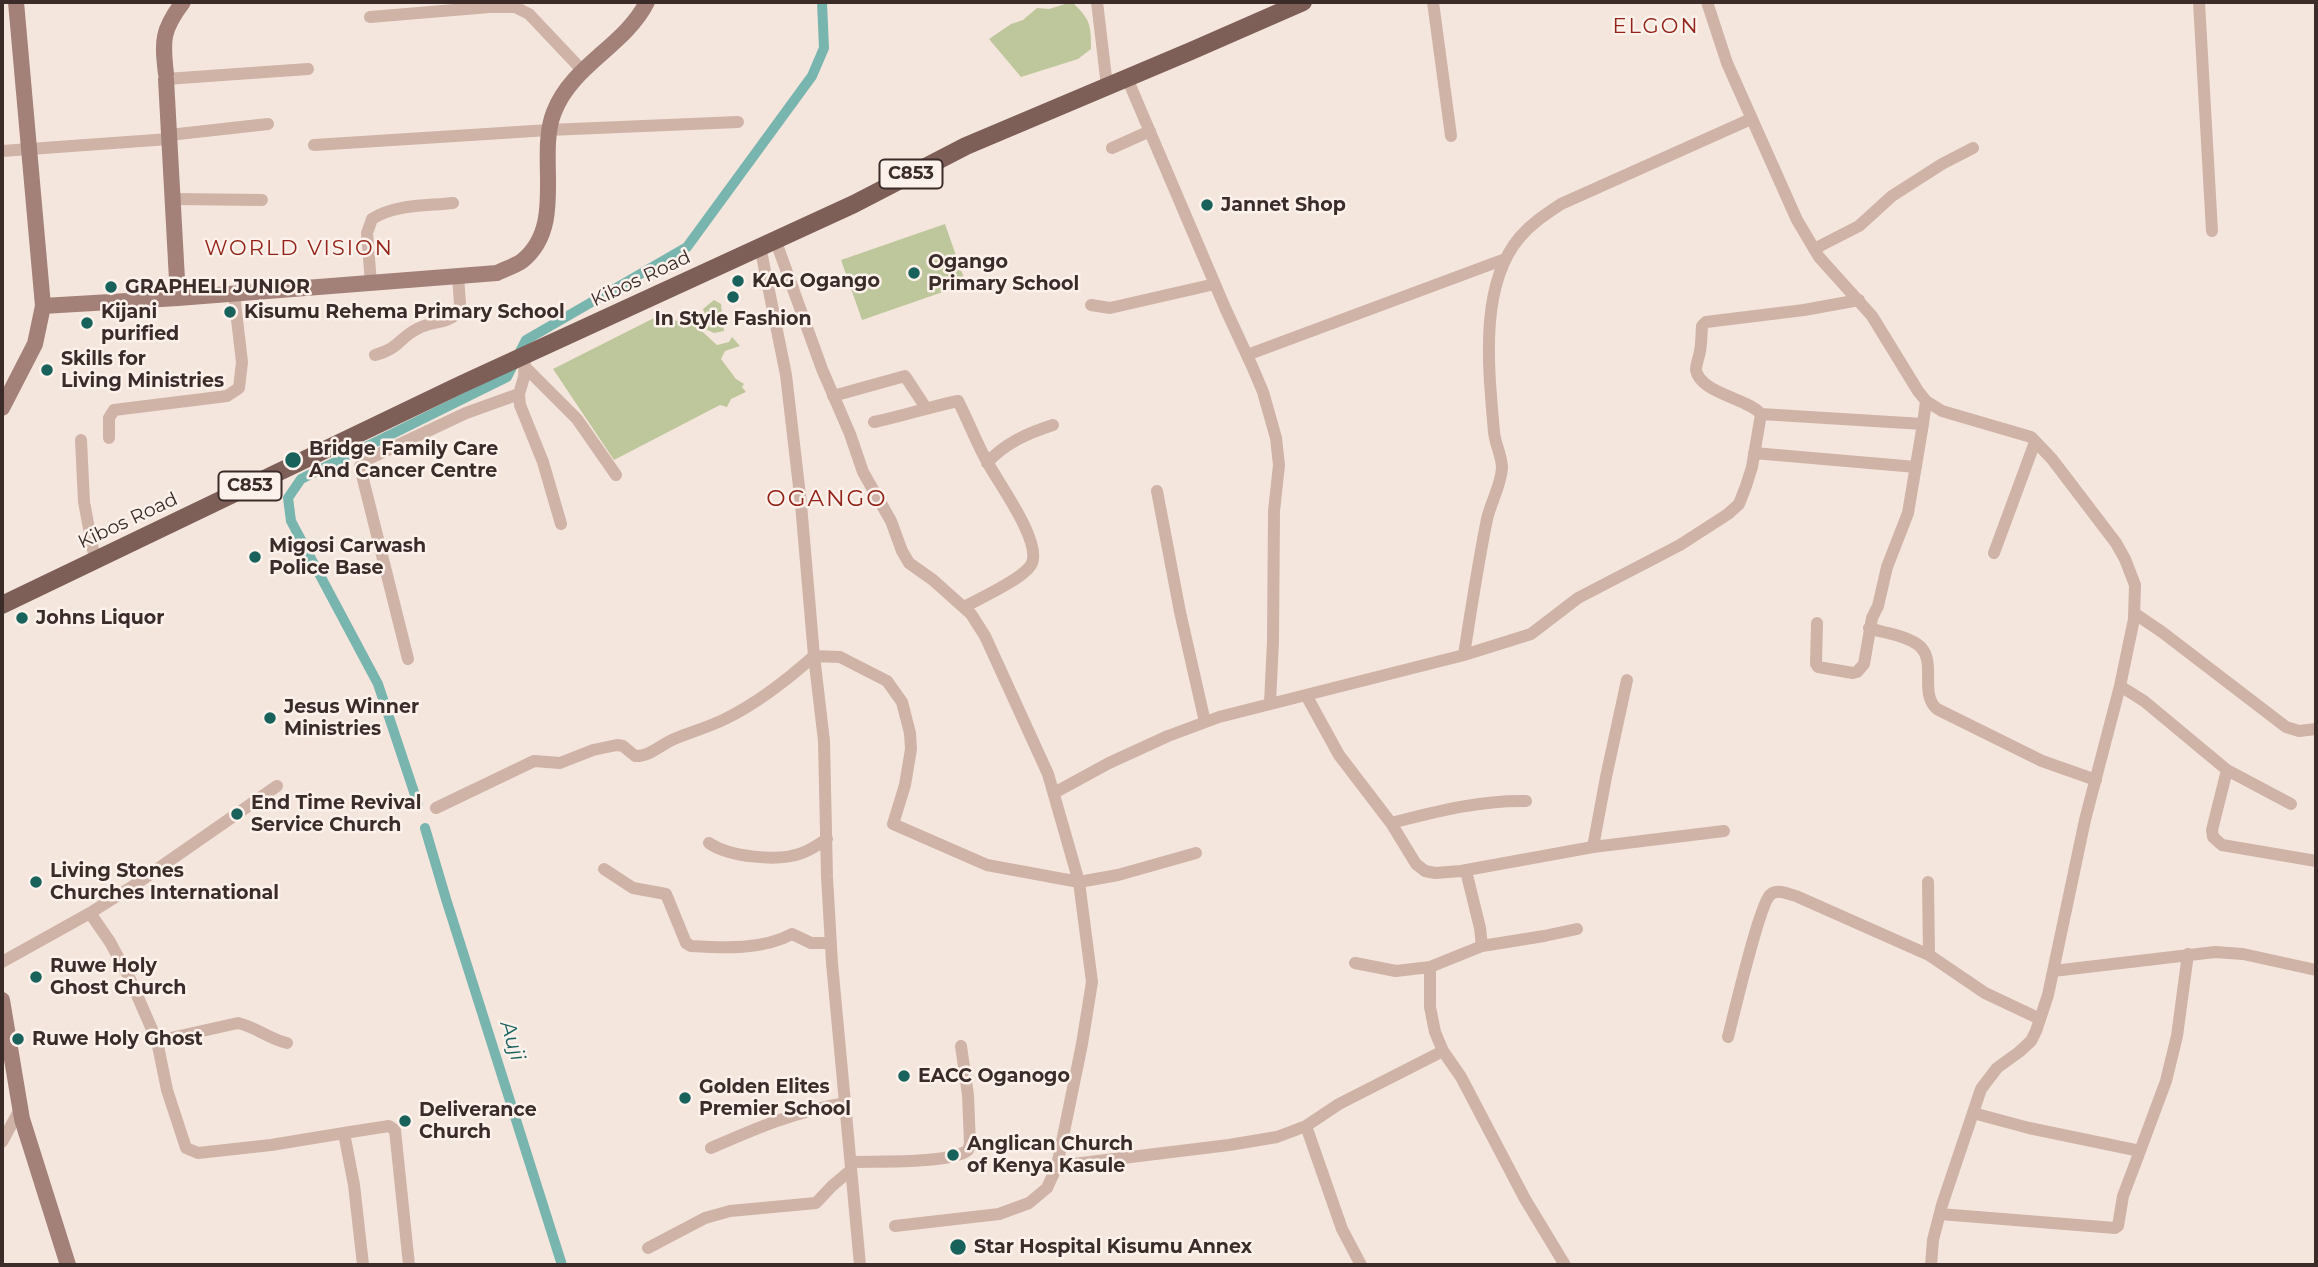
<!DOCTYPE html>
<html>
<head>
<meta charset="utf-8">
<style>
	body { margin:0 }
	#map { position:relative; width:2318px; height:1267px; overflow:hidden; background:#f5e6dd; font-family:Montserrat,sans-serif }
	canvas { display:block }
	.frame { position:absolute; inset:0; border:4px solid #3b2c29; pointer-events:none }
</style>
</head>
<body>
<div id="map">
<canvas width="2318" height="1267"></canvas>
<div class="frame"></div>
</div>
<script>
const g = document.querySelector('canvas').getContext('2d');
g.lineJoin = 'round';
function fillPath(path, color) {
  g.fillStyle = color;
  g.fill(path, 'evenodd');
}
function stroke(path, color, width, dash) {
  g.strokeStyle = color;
  g.lineWidth = width;
  g.lineCap = dash ? 'butt' : 'round';
  g.setLineDash(dash || []);
  g.stroke(path);
}
function write(font, color, halo, rows, align = 'center') {
  g.font = font + ' Montserrat,sans-serif';
  g.lineWidth = 5;
  g.setLineDash([]);
  g.textBaseline = 'middle';
  g.strokeStyle = halo;
  g.fillStyle = color;
  for (const [text, x, y, turn = 0] of rows) {
    g.save();
    g.translate(x, y);
    g.rotate((+turn || 0) * Math.PI / 180);
    g.textAlign = isNaN(turn) ? turn : align;
    if (halo) g.strokeText(text, 0, 0);
    g.fillText(text, 0, 0);
    g.restore();
  }
}
const green = new Path2D(`
	M1072 2C1090 19 1091 24 1091 49L1078 59 1021 77 989 39 1011 24 1023 20 1037 8 1049 9Z
	M945 224 966 284 862 320 841 260Z
	M714 300 721 304 724 331 714 333 703 328 700 322 705 315 703 309Z
	M668 311 676 321C695 321 703 333 717 345L729 342 732 337 740 346 725 351 721 359 736 379 744 384 742 387 746 392 731 399 727 407 720 405 614 460 553 369Z`);
const canal = new Path2D(`
	M418 804 378 684 291 521 288 498 301 479 507 377 526 340 687 247 812 76 824 48 822 2
	M425 828 446 899 562 1265`);
const street = new Path2D(`
	M1097 2 1107 86
	M1433 2 1451 136
	M1707 2 1727 63 1797 220 1819 257 1872 316 1918 391 1926 401 1942 411 2031 437 2052 459 2116 543 2125 559 2135 585 2134 619 2120 686 2085 820 2048 995 2036 1031 2031 1041 2019 1052 1997 1068 1981 1089 1942 1205 1933 1240 1931 1265
	M2199 2 2212 231
	M370 17 490 7H515L529 14 582 70
	M166 74V79L308 69
	M1127 78 1226 310 1252 366 1263 392 1276 438 1279 465 1274 511 1273 641 1270 703
	M169 135 268 124
	M314 145 549 130 738 122
	M1112 148 1150 131
	M2 151 169 139
	M173 199 262 200
	M775 239 822 369 850 434 863 472 891 521 902 551 909 563 933 580 971 614 985 636 1048 774 1079 882 1092 982 1082 1044 1057 1166 1047 1188 1029 1203 999 1214 895 1226
	M760 246 786 375 801 504 814 656 824 741 827 877 832 963 860 1265
	M1814 249 1859 226 1892 196 1942 164 1973 148
	M371 283 367 233 372 219C394 204 427 206 453 203
	M1859 300 1804 310 1706 322 1702 326C1701 338 1702 348 1698 359 1697 364 1696 366 1696 370 1700 393 1747 398 1761 414L1923 424 1926 401
	M1091 305 1110 308 1215 284
	M375 355C400 348 399 338 417 329 431 321 446 324 458 313L460 304 458 276
	M1247 355 1505 259
	M525 356 524 377 519 394 520 405 543 462 561 524
	M525 367 577 419 616 475
	M833 396 905 376 926 408
	M874 422C903 416 929 407 958 401 969 422 977 445 989 465 1000 485 1041 541 1032 563 1026 578 980 598 964 607
	M109 438V418L114 410 227 396 239 388 242 362 234 294
	M81 440 84 502 95 560
	M1754 453 1916 467
	M987 463C1005 443 1028 433 1053 425
	M1157 491 1180 612 1205 722
	M1994 553 2035 442
	M2134 613 2162 632 2286 727 2299 731 2316 729
	M1817 623 1816 664 1818 667 1853 673 1857 672 1864 664 1872 618 1878 606 1887 567 1908 513 1923 424
	M1869 628C1884 633 1904 635 1917 644 1939 659 1918 693 1937 709L2042 761 2096 780
	M1464 655C1471 609 1478 564 1487 519 1491 502 1501 485 1502 468 1502 456 1495 444 1494 432 1489 372 1478 286 1520 237 1532 223 1546 214 1561 204L1751 119
	M408 659 360 467 362 462 466 413 519 394
	M2120 686 2144 701 2227 770 2291 804
	M1306 695 1339 755 1391 823 1416 864 1425 871 1435 873 1461 871 1593 847 1724 831
	M2227 770 2212 830 2213 837 2222 845 2316 861
	M1054 793 1109 763 1168 736 1219 717 1464 655 1531 634 1578 598 1680 545 1728 514 1739 504 1746 486 1752 467 1761 414
	M436 808 534 761 560 763 593 750 617 745 623 746 635 756C649 757 662 744 674 739 691 732 709 727 725 719 758 703 787 680 814 656L840 657 887 681 902 702 910 733 911 749 905 785 893 824 987 865 1079 882 1118 875 1196 853
	M1391 823C1435 812 1479 800 1526 801
	M709 843C729 857 779 862 802 853 811 850 819 844 827 839
	M1593 847 1606 777 1627 680
	M604 869 633 888 666 894 686 943 691 946C724 948 763 950 792 934L811 943H831
	M1466 871 1480 928 1482 946 1430 967V1007L1435 1032 1443 1051 1461 1077 1525 1199 1565 1265
	M1928 882 1929 955 1985 993 2040 1019
	M90 913 110 942 130 979 157 1041 167 1090 186 1148 198 1153 271 1145 344 1133 354 1185 363 1265
	M1482 946 1544 936 1577 929
	M2 962 90 913 133 886 277 786
	M1355 963 1396 971 1430 967
	M2053 971 2215 952 2243 954 2316 970
	M1728 1037C1734 1014 1759 906 1770 895 1777 888 1787 894 1796 896L1929 955
	M157 1041 238 1023C256 1027 269 1039 287 1043
	M1973 1113 2029 1128 2140 1151 2166 1081 2177 1036 2188 954
	M1306 1126 1342 1229 1361 1265
	M344 1133 389 1126 395 1130 409 1265
	M2 1142 20 1109
	M711 1148C757 1128 796 1111 846 1103
	M851 1162C876 1161 951 1164 968 1150L970 1144 968 1095 961 1046
	M1057 1166 1229 1145 1277 1137 1306 1126 1339 1104 1443 1051
	M1940 1214 2115 1228 2118 1226 2123 1196 2140 1151
	M648 1248 705 1218 730 1211 816 1203 832 1186 851 1170`);
const secondary = new Path2D(`
	M166 74C162 40 162 30 183 2
	M166 79 178 298
	M43 306 178 298 497 273C505 269 515 266 522 261 567 225 536 157 554 112 572 65 625 46 647 2
	M2 408 35 344 43 306 16 2
	M2 1000 22 1119 68 1265`);
const primary = new Path2D(`
	M2 605 460 385 854 204 966 146 1191 51 1303 2`);
const markers = [
	[1207,205,7,"#19615b"],
	[914,273,7,"#19615b"],
	[738,281,7,"#19615b"],
	[111,287,7,"#19615b"],
	[733,297,7,"#19615b"],
	[230,312,7,"#19615b"],
	[87,323,7,"#19615b"],
	[47,370,7,"#19615b"],
	[293,460,9,"#19615b"],
	[255,557,7,"#19615b"],
	[22,618,7,"#19615b"],
	[270,718,7,"#19615b"],
	[237,814,7,"#19615b"],
	[36,882,7,"#19615b"],
	[36,977,7,"#19615b"],
	[18,1039,7,"#19615b"],
	[904,1076,7,"#19615b"],
	[685,1098,7,"#19615b"],
	[405,1121,7,"#19615b"],
	[953,1155,7,"#19615b"],
	[958,1247,9,"#19615b"]
];
const shields = [
	[911,174,63],
	[250,486,63]
];
const shieldNames = [
	["C853",911,174],
	["C853",250,486]
];
const poiNames = [
	["Jannet Shop",1221,205],
	["Ogango",928,262],
	["Primary School",928,284],
	["KAG Ogango",752,281],
	["GRAPHELI JUNIOR",125,287],
	["Kijani",101,312],
	["purified",101,334],
	["Kisumu Rehema Primary School",244,312],
	["In Style Fashion",733,319,"center"],
	["Skills for",61,359],
	["Living Ministries",61,381],
	["Bridge Family Care",309,449],
	["And Cancer Centre",309,471],
	["Migosi Carwash",269,546],
	["Police Base",269,568],
	["Johns Liquor",36,618],
	["Jesus Winner",284,707],
	["Ministries",284,729],
	["End Time Revival",251,803],
	["Service Church",251,825],
	["Living Stones",50,871],
	["Churches International",50,893],
	["Ruwe Holy",50,966],
	["Ghost Church",50,988],
	["Ruwe Holy Ghost",32,1039],
	["EACC Oganogo",918,1076],
	["Golden Elites",699,1087],
	["Premier School",699,1109],
	["Deliverance",419,1110],
	["Church",419,1132],
	["Anglican Church",967,1144],
	["of Kenya Kasule",967,1166],
	["Star Hospital Kisumu Annex",974,1247]
];
const streetNames = [
	["Kibos Road",641,279,-25],
	["Kibos Road",128,521,-25]
];
const neighbourhoodNames = [
	["ELGON",1656,27],
	["WORLD VISION",299,249]
];
const waterNames = [
	["Auji",512,1041,73]
];
const quarterNames = [
	["OGANGO",827,499]
];
fillPath(green, '#bec69b');
stroke(canal, '#79b5af', 10);
stroke(street, '#cfb3a7', 12);
stroke(secondary, '#a38178', 16);
stroke(primary, '#7e5f58', 18);
for (const [x, y, r, color] of markers) {
  const dot = new Path2D();
  dot.arc(x, y, r, 0, 2 * Math.PI);
  g.fillStyle = color;
  g.fill(dot);
  stroke(dot, '#fcf1eb', 2.5);
}
for (const [x, y, w] of shields) {
  const box = new Path2D();
  box.roundRect(x - w / 2, y - 14.5, w, 29, 5);
  g.fillStyle = '#fcf1eb';
  g.fill(box);
  stroke(box, '#3b2c29', 2);
}
write('bold 18px', '#3b2c29', null, shieldNames);
write('bold 19px', '#3b2c29', '#fcf1eb', poiNames, 'left');
write('19px', '#3b2c29', '#fcf1eb', streetNames);
g.letterSpacing = '2px';
write('21px', '#932318', '#fcf1eb', neighbourhoodNames);
g.letterSpacing = '0px';
write('italic 21px', '#19615b', '#fcf1eb', waterNames);
g.letterSpacing = '2px';
write('23px', '#932318', '#fcf1eb', quarterNames);
g.letterSpacing = '0px';
</script>
</body>
</html>
